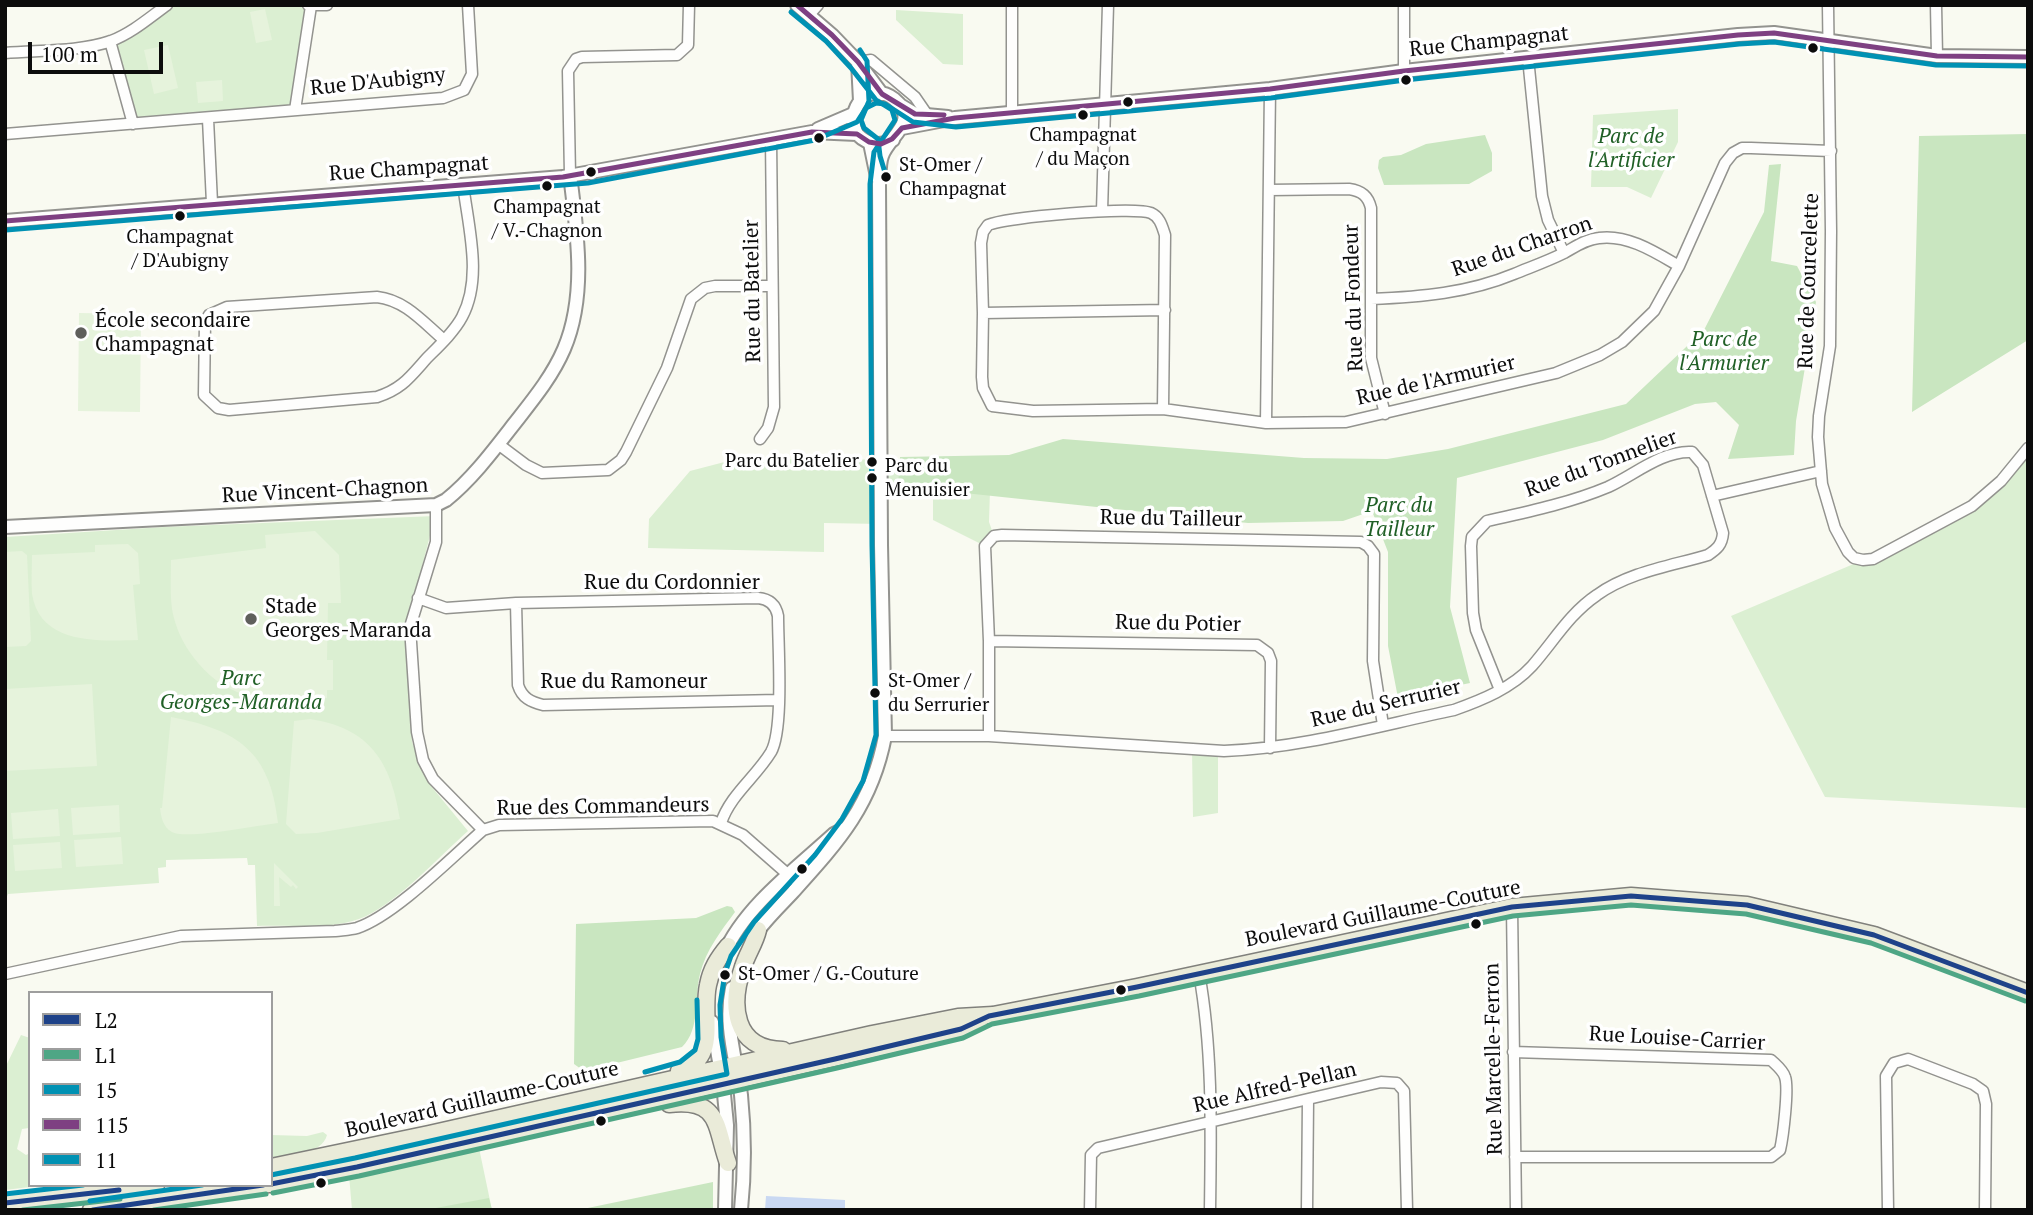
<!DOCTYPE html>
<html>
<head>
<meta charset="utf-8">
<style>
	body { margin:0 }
	#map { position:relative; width:2033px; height:1215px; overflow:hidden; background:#f9faf1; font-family:"PT Serif",serif }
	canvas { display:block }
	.frame { position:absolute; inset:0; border:7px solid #0c0c0c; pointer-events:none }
	.legend { position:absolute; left:28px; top:991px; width:245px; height:196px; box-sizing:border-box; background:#fff; border:2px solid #9e9e9e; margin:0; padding:9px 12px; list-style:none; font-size:21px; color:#0c0c0c }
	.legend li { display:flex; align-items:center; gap:14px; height:35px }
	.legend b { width:35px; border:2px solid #9e9e9e }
	.scale { position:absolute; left:28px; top:42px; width:135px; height:32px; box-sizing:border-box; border:4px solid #0c0c0c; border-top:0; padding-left:9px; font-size:21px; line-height:24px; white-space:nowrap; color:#0c0c0c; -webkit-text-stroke:5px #fff; paint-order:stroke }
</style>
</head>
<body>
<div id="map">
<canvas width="2033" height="1215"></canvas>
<div class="frame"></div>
<ul class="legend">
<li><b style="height:9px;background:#1e4289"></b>L2</li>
<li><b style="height:9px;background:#4ea685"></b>L1</li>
<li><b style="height:9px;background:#0091b3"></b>15</li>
<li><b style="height:9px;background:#7e4082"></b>115</li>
<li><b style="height:9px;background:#0091b3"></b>11</li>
</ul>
<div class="scale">100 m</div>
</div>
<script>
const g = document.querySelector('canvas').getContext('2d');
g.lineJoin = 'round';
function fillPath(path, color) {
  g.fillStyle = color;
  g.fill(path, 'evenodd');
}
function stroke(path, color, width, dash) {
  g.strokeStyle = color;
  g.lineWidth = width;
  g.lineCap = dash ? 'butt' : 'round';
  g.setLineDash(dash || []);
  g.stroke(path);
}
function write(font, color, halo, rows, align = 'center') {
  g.font = font + ' "PT Serif",serif';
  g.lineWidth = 7;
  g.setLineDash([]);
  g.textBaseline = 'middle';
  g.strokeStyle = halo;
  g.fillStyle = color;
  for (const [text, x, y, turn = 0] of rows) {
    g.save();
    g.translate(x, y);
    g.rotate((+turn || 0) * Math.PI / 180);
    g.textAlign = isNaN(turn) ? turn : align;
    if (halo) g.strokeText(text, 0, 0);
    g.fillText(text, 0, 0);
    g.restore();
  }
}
const green = new Path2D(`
	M167 5H308L295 110 133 124 110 41Z
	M896 10 963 14V65L943 64 896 20Z
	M1678 109V142L1651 198 1627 187H1591L1593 115Z
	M2028 448V808L1825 797 1731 616 1863 560 1972 506Z
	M736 459 991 460 989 522 994 536 985 546 933 520V488L881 487V524L824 523V552L648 548 649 519 690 471Z
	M435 516 407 625 412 742 431 786 468 831C441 855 392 908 359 919 328 930 289 925 257 926L255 865H248L247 858 166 860V867L158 868 159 883 8 894 5 901V537L164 527Z
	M1192 749 1218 750V813L1193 817Z
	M21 1035 30 1038V1117L29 1128 22 1129 17 1149 26 1155 30 1153V1185H46L5 1190V1068Z
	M323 1132 327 1135C322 1155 289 1154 271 1158V1135L307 1136Z
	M479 1148 492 1210H352L349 1175Z`);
const forest = new Path2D(`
	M2028 134V340L1912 412 1919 136Z
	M1485 135 1492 153V171L1469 184 1384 185 1378 168 1379 160 1383 157 1401 155 1426 144Z
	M1781 164 1771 261 1797 266 1816 302 1796 421 1794 455 1728 459 1739 425 1716 402 1695 404 1603 440 1457 478 1450 607 1470 683 1398 698 1388 646V552L1372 511 1343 521 1248 523 898 486 900 457 1009 455 1063 439 1304 458 1387 459 1448 449 1626 404 1704 330 1764 212 1769 165Z
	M727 906 732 907 735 912C721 931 706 950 700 974 694 996 701 1029 682 1047L592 1069H581L574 1064 576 924 696 918Z
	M713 1182V1210H578Z
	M489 1198 492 1210H425Z`);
const pitch = new Path2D(`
	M265 9 272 40 256 43 250 12Z
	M168 45 178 88 154 94 144 50Z
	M222 80 223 101 198 103 196 82Z
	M79 313 141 314 140 412 78 411Z
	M315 531 339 555 341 603H328L327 660H333V690H327V698C275 703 229 704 194 658 183 644 175 627 172 609 170 593 171 576 171 560L266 548 265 535Z
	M128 544 138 553 140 584 133 585 138 640C99 641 40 645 32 594 31 581 32 568 32 555L95 552V545Z
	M22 551 27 555 31 641 26 646 5 647V552Z
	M92 684 97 766 5 771V689Z
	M171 717C238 730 270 751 278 823 259 825 185 840 172 832 163 827 161 817 160 808H162Z
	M310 719C370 728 391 762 400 819L317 833 296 834 286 824 294 721Z
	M119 805 120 832 73 835 71 808Z
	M58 809 60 836 13 839 11 813Z
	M121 837 123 864 76 867 74 840Z
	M60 842 62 868 15 871 13 845Z
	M274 863 298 887 296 889 293 885 291 887 279 877 280 906H274Z`);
const water = new Path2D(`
	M766 1196 845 1200V1210H765Z`);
const minor = new Path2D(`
	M308 5H327
	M1012 5V113
	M1828 5 1831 231 1830 346 1819 416 1818 437 1822 484 1835 528 1848 552 1854 558 1863 560 1873 559 1972 506 2001 481 2028 448
	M1936 5 1937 56
	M809 15 818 5
	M110 41 133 124
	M5 53C39 50 79 52 111 41 132 33 149 18 167 5
	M1528 58 1542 196 1548 220 1564 253
	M858 62 871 60 915 97 926 113
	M1404 71V5
	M295 110 311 6
	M208 119 212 203
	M5 134 443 98 464 90 472 74 468 5
	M570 175 568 71 576 59 582 57 677 55 688 45 689 5
	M1269 190 1349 189C1362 191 1368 196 1371 208V358L1385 414
	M1102 211 1108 5
	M1371 299C1421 297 1468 293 1514 274 1531 267 1548 261 1564 253 1575 247 1586 239 1599 238 1627 234 1655 252 1679 266
	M983 313 1165 310
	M444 340C423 322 405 300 377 297L227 307 209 315 205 322 204 395 218 408 229 410 377 397C402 389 410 377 427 358 439 346 454 332 462 317 483 278 468 226 463 184
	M1163 409 1165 235C1162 226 1160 217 1151 213 1135 206 1006 217 988 225L983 232 981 243 983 313 982 377 983 388 992 406 1033 411 1163 409 1266 423 1346 422 1556 373 1600 355 1622 342 1654 311 1679 266 1725 163 1733 153 1742 148H1751L1831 151
	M1266 423 1270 89
	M760 439 768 428 774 407 771 139
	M498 444 526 465 542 473 608 470 621 460 626 452 667 368 691 299 705 288 715 286H772
	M1712 496 1821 471
	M436 505V542L410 627 417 732 423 760 433 779 483 830
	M418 598 446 608 516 603 758 598C769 599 776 605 778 616 778 646 784 729 771 752 756 777 730 795 721 823
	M516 603 518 685C522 698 531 702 543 705L778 700
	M989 641 1257 645 1268 653 1271 661 1270 748
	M885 736H989L1224 751C1302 748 1377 726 1454 710 1482 700 1512 688 1532 666 1554 641 1569 614 1597 595 1629 572 1671 566 1708 555 1717 549 1722 545 1723 533L1703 465 1692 452C1663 450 1634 475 1608 487 1570 503 1527 512 1487 521L1472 537 1471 546 1473 613 1476 630 1500 690
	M989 736V641L985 546 994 536 1002 535 1361 542 1368 546 1374 554 1373 661 1383 725
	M1512 907 1516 1210
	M1199 973C1213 1051 1211 1131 1210 1210
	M5 974 181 936 335 931C342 930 350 930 357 928 394 916 452 857 483 830L499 825 713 821 743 835 800 885
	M1513 1052 1771 1060C1776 1065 1783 1070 1785 1077 1789 1088 1783 1137 1780 1150L1771 1157H1515
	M1090 1210 1091 1155 1098 1148 1381 1082 1397 1083 1404 1091 1407 1210
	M1307 1210 1308 1100
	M1888 1210 1886 1076 1894 1063 1908 1059 1973 1084 1983 1091 1986 1104 1985 1210`);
const tertiary = new Path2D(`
	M797 5 832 35 858 62 882 94
	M858 62 860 101
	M900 105 915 114 948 117
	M902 128 955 118 1270 89 1404 71 1738 35 1774 33 1937 56 2028 57
	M818 129 853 114
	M870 143 877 177
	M5 221 563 177 812 132 857 134
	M5 527 436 505 446 500C472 479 493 451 514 424 532 401 552 377 564 349 587 295 577 232 570 175
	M754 936C765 920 780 906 793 892 839 841 872 805 885 736L881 545 879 184C880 175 879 164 882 156 888 137 921 121 894 99 870 80 844 108 857 134 868 145 879 147 893 140
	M724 954C744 907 797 868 834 834L846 828
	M732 988C724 1025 736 1058 741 1095 745 1134 745 1171 741 1210
	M712 1022 723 1084 727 1125 725 1210`);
const primary = new Path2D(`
	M758 930C755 943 747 954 743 967 730 1004 733 1050 783 1050
	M679 1071C720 1059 701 1017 708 985 711 969 718 958 728 946
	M669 1104C721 1098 715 1127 728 1163
	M271 1167 429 1134 872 1034 958 1017 993 1015 1137 987 1512 907 1631 896 1747 905 1874 935 2028 993
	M271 1184 357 1167 961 1029 980 1020
	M5 1203 156 1185
	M91 1210 265 1185`);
const bus1 = new Path2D(`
	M271 1184 357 1167 835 1059 961 1029 989 1016 1137 987 1512 907 1631 896 1747 905 1874 935 2028 993
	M5 1203 119 1190
	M93 1210 263 1185`);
const bus2 = new Path2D(`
	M273 1193 359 1176 837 1068 963 1038 992 1024 1139 996 1513 916 1631 905 1746 914 1871 943 2025 1001
	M23 1210 120 1199
	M154 1210 266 1194`);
const bus3 = new Path2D(`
	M860 50 867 61 869 101 861 120 864 128 878 139 880 156 887 179
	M645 1072 680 1062 695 1050 698 1039 697 1000
	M271 1175 355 1158 727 1074 721 1037 720 1005 725 973 731 956 754 922 815 855 842 819 863 781 876 735 872 545 870 184 874 152 895 120 892 110 876 100 851 68 826 41 791 12
	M5 1194 83 1185
	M90 1201 202 1185`);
const bus4 = new Path2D(`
	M797 5 832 35 858 62 882 94 915 114 944 115
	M5 221 563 177 812 132 857 134 869 142 881 144 892 139 902 128 955 118 1270 89 1404 71 1738 35 1774 33 1937 56 2028 57`);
const bus5 = new Path2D(`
	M6 230 588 183 815 140 857 122 866 108 876 103 885 104 913 122 956 127 1271 98 1405 80 1739 44 1774 42 1936 65 2028 66`);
const markers = [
	[1813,48,6,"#0c0c0c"],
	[1406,80,6,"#0c0c0c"],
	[1128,102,6,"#0c0c0c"],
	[1083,115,6,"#0c0c0c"],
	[819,138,6,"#0c0c0c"],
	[591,172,6,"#0c0c0c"],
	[886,177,6,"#0c0c0c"],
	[547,186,6,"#0c0c0c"],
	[180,216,6,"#0c0c0c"],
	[81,333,7,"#5f5f5c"],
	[872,462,6,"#0c0c0c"],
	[872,478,6,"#0c0c0c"],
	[251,619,7,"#5f5f5c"],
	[875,693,6,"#0c0c0c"],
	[802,869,6,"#0c0c0c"],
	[1476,924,6,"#0c0c0c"],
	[725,975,6,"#0c0c0c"],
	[1121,990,6,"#0c0c0c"],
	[601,1121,6,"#0c0c0c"],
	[321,1183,6,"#0c0c0c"]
];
const busNames = [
	["Champagnat",1083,136,"center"],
	["/ du Maçon",1083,160,"center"],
	["St-Omer /",899,166],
	["Champagnat",899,190],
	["Champagnat",547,208,"center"],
	["/ V.-Chagnon",547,232,"center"],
	["Champagnat",180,238,"center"],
	["/ D'Aubigny",180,262,"center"],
	["Parc du Batelier",859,462,"right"],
	["Parc du",885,467],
	["Menuisier",885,491],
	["St-Omer /",888,682],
	["du Serrurier",888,706],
	["St-Omer / G.-Couture",738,975]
];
const streetNames = [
	["Rue Champagnat",1489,42,-6],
	["Rue D'Aubigny",378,82,-6],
	["Rue Champagnat",409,169,-4],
	["Rue du Charron",1522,247,-19],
	["Rue de Courcelette",1809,281,-88],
	["Rue du Batelier",753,291,-91],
	["Rue du Fondeur",1354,298,-92],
	["Rue de l'Armurier",1436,381,-13],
	["Rue du Tonnelier",1601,464,-20],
	["Rue Vincent-Chagnon",325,491,-3],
	["Rue du Tailleur",1171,519,1],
	["Rue du Cordonnier",672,583],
	["Rue du Potier",1178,624,1],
	["Rue du Ramoneur",624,682],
	["Rue du Serrurier",1386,704,-13],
	["Rue des Commandeurs",603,807,-1],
	["Boulevard Guillaume-Couture",1383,914,-11],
	["Rue Louise-Carrier",1677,1039,3],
	["Rue Marcelle-Ferron",1494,1059,-91],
	["Rue Alfred-Pellan",1275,1088,-13],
	["Boulevard Guillaume-Couture",482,1100,-13]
];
const parkNames = [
	["Parc de",1631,137],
	["l'Artificier",1631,161],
	["Parc de",1724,340],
	["l'Armurier",1724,364],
	["Parc du",1399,506],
	["Tailleur",1399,530],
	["Parc",241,679],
	["Georges-Maranda",241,703]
];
const poiNames = [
	["École secondaire",95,321],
	["Champagnat",95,345],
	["Stade",265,607],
	["Georges-Maranda",265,631]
];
fillPath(green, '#dbefd2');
fillPath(forest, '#c9e6c0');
fillPath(pitch, '#e6f3dc');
fillPath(water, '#c9d8f2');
stroke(minor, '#93938f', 13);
stroke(tertiary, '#93938f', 16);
stroke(primary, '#80807c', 19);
stroke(minor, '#fefefd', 10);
stroke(tertiary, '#fefefd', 12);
stroke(primary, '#eaebd9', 16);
stroke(bus1, '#1e4289', 5);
stroke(bus2, '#4ea685', 5);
stroke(bus3, '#0091b3', 5);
stroke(bus4, '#7e4082', 5);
stroke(bus5, '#0091b3', 5);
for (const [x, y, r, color] of markers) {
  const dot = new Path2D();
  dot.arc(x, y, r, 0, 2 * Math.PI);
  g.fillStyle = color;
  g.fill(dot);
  stroke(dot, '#fff', 2.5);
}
write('19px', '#0c0c0c', '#fff', busNames, 'left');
write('21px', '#0c0c0c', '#fff', streetNames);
write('italic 21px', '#206026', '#fff', parkNames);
write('21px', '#0c0c0c', '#fff', poiNames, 'left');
</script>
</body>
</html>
